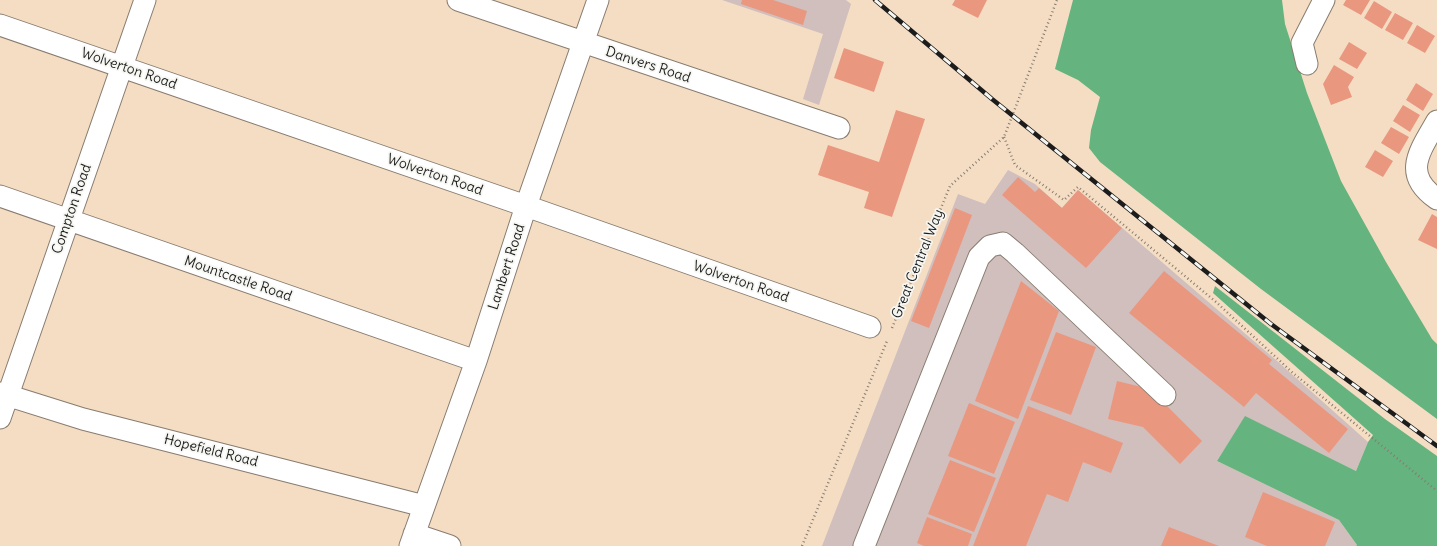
<!DOCTYPE html>
<html>
<head>
<meta charset="utf-8">
<style>
	body { margin:0 }
	canvas { display:block; background:#f4ddc3 }
</style>
</head>
<body>
<canvas width="1437" height="546"></canvas>
<script>
const g = document.querySelector('canvas').getContext('2d');
g.lineJoin = 'round';
function fillPath(path, color) {
  g.fillStyle = color;
  g.fill(path, 'evenodd');
}
function stroke(path, color, width, dash) {
  g.strokeStyle = color;
  g.lineWidth = width;
  g.lineCap = dash ? 'butt' : 'round';
  g.setLineDash(dash || []);
  g.stroke(path);
}
function write(font, color, halo, rows, align = 'center') {
  g.font = font + ' Delius,sans-serif';
  g.lineWidth = 3.5;
  g.setLineDash([]);
  g.textBaseline = 'middle';
  g.strokeStyle = halo;
  g.fillStyle = color;
  for (const [text, x, y, turn = 0] of rows) {
    g.save();
    g.translate(x, y);
    g.rotate((+turn || 0) * Math.PI / 180);
    g.textAlign = isNaN(turn) ? turn : align;
    if (halo) g.strokeText(text, 0, 0);
    g.fillText(text, 0, 0);
    g.restore();
  }
}
const industrial = new Path2D(`
	M722 0H846L851 4 819 105 803 99 823 34Z
	M1008 170 1035 184 1062 208 1078 190 1276 360 1368 442 1356 471 1245 417 1217 461 1339 520 1357 545 1356 546H822L958 194 985 204Z`);
const forest = new Path2D(`
	M1073 0H1282L1285 24 1307 93 1341 181 1386 262 1432 339 1437 344V419L1261 289 1100 162 1089 148 1091 130 1100 97 1078 80 1055 69Z
	M1215 286 1385 419 1437 456V546H1356L1357 545 1339 520 1217 461 1245 416 1356 471 1368 442 1373 435 1213 293Z`);
const building = new Path2D(`
	M742 0H773L807 11 803 25 741 4Z
	M955 0H987L978 18 952 5Z
	M1346 0H1370L1361 15 1343 5Z
	M1374 1 1392 12 1382 29 1364 18Z
	M1395 13 1413 23 1403 40 1385 30Z
	M1417 25 1435 36 1425 53 1407 43Z
	M1349 42 1367 53 1357 69 1339 59Z
	M844 48 884 62 874 92 834 78Z
	M1334 65 1354 77 1348 87 1352 97 1331 105 1323 84Z
	M1416 83 1433 94 1423 111 1406 100Z
	M1403 105 1420 115 1410 132 1393 121Z
	M896 110 925 119 892 217 864 208 869 192 818 175 828 145 879 162Z
	M1391 127 1409 137 1399 154 1381 143Z
	M1375 150 1393 161 1383 177 1365 167Z
	M1018 177 1035 192 1039 188 1062 208 1078 190 1122 228 1086 268 1002 195Z
	M955 208 972 215 929 328 911 321Z
	M1432 214 1437 217V249L1418 240Z
	M1164 271 1272 360 1269 364 1348 429 1329 453 1256 393 1244 407 1129 313Z
	M1021 281 1059 311 1018 419 975 401Z
	M1056 332 1096 347 1071 415 1030 400Z
	M1117 381 1150 389 1202 441 1180 464 1143 427 1108 419Z
	M969 403 1015 422 994 474 948 456Z
	M1028 406 1123 443 1111 473 1083 462 1068 502 1047 494 1026 546H973Z
	M950 460 996 478 974 532 928 514Z
	M1263 492 1335 522 1325 546H1267L1245 537Z
	M927 517 972 534 968 546H924L917 543Z
	M1169 527 1219 546H1161Z`);
const path = new Path2D(`
	M1004 137 1015 165 1064 200 1078 187 1216 302 1293 373 1437 491
	M892 328 950 186 1004 137 1057 0
	M802 546 887 341`);
const minor = new Path2D(`
	M458 0 839 128
	M0 25 526 206 870 327
	M1307 64 1302 43 1324 0
	M1437 121C1420 151 1401 174 1437 199
	M0 196 476 361
	M0 393 83 419 424 506
	M0 418 145 0
	M414 534 450 546
	M410 546 476 361 526 206 598 0
	M864 546 979 257 990 246 1003 243 1015 253 1165 395`);
const rail = new Path2D(`
	M875 0 992 99 1271 324 1437 446`);
const streetNames = [
	["Danvers Road",648,65,18],
	["Wolverton Road",129,69,19],
	["Wolverton Road",435,175,19],
	["Compton Road",72,209,-71],
	["Great Central Way",918,264,-68],
	["Lambert Road",507,267,-72],
	["Mountcastle Road",238,279,19],
	["Wolverton Road",741,282,19],
	["Hopefield Road",211,451,14]
];
fillPath(industrial, '#d1bfbd');
fillPath(forest, '#65b47f');
fillPath(building, '#ea9780');
stroke(minor, '#887c70', 23);
stroke(path, '#887c70', 2.5, [1, 3]);
stroke(minor, '#fff', 21);
stroke(rail, '#1c1c1c', 4.5);
stroke(rail, '#f6f6f2', 3, [9]);
write('14px', '#1c1c1c', '#f6f6f2', streetNames);
</script>
</body>
</html>
